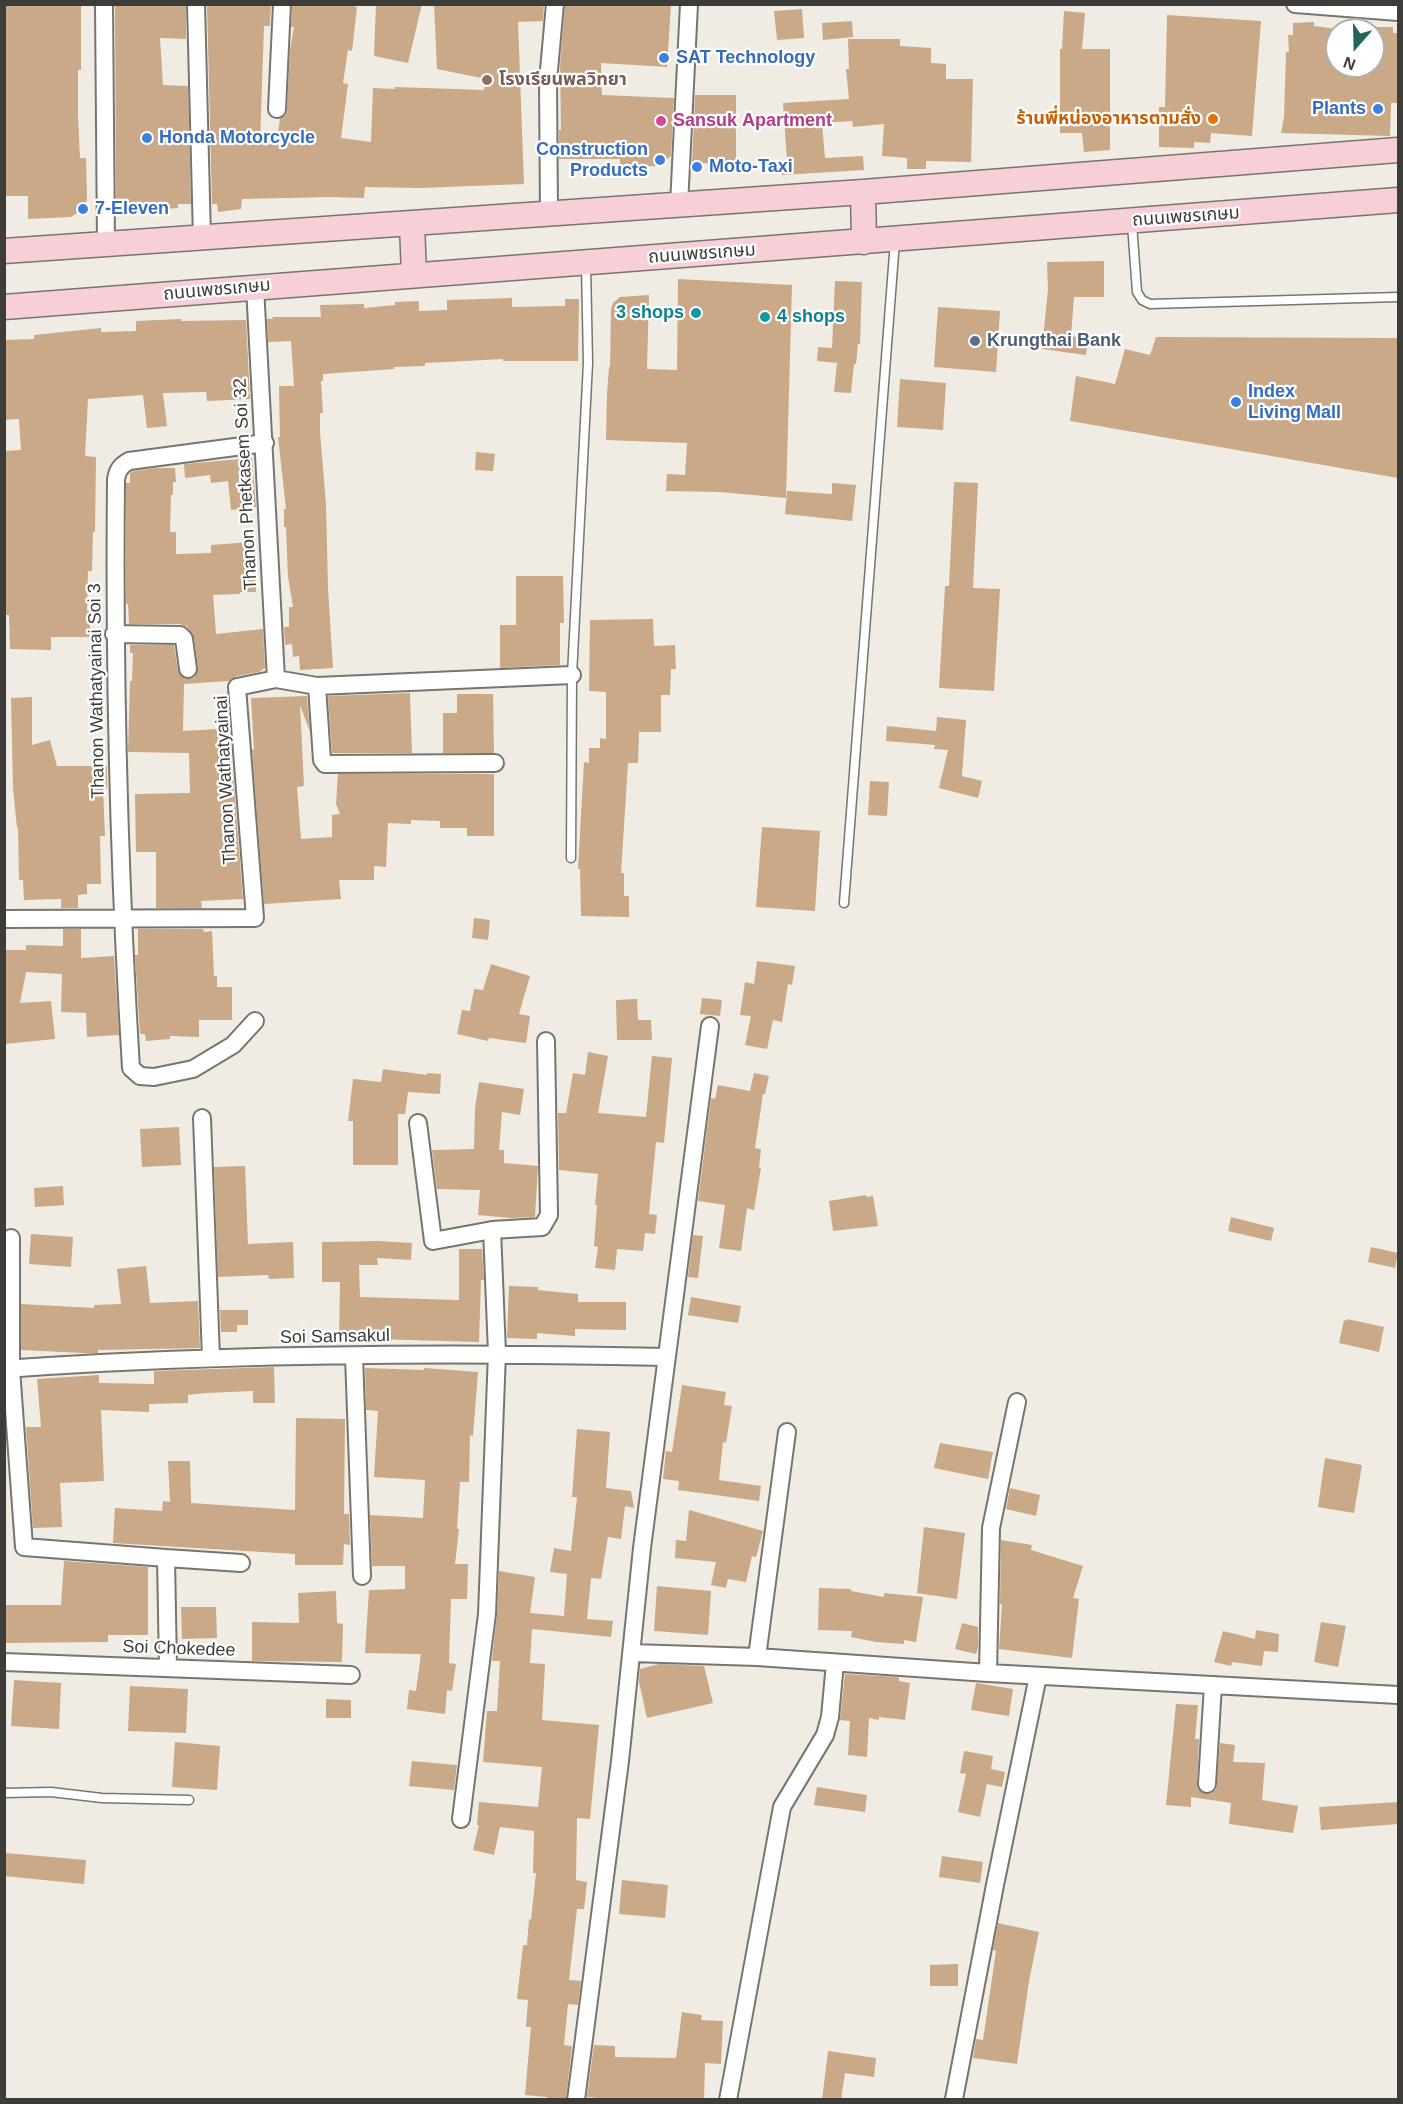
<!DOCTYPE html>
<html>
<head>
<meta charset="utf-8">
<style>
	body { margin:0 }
	#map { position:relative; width:1403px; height:2104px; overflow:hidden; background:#f0ece4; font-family:Arial,sans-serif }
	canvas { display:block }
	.frame { position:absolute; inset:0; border:6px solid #3e3c39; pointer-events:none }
	.north { position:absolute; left:1325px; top:18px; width:60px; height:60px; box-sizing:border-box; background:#fff; border:2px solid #b2b1b0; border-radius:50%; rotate:200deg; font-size:16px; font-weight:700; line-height:24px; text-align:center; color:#3e3c39 }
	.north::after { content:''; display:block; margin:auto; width:21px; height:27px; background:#1f6559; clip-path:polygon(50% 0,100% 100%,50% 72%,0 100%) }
</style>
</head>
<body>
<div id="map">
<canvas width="1403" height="2104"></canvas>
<div class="frame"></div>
<div class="north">N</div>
</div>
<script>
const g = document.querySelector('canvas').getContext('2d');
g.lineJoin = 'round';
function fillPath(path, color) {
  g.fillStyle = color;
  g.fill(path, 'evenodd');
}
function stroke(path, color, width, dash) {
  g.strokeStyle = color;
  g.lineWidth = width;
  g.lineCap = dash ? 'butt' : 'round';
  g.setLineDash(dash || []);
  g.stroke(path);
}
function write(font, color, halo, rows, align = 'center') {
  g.font = font + ' Arial,"Noto Sans Thai",sans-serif';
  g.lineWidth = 4.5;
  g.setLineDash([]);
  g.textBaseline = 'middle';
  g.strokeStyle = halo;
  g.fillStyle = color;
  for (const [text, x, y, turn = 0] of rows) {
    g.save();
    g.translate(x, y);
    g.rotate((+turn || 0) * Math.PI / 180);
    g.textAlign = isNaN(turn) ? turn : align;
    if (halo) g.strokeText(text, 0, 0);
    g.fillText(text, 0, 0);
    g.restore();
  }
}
const building = new Path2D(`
	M4 4H81V70H78V117L80 158H86L87 200 81 210 71 217 28 219V196H4Z
	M115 4H186V39L160 38 163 85 188 86 191 204H178V208L130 212 116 198Z
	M207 4H271L270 26H264L260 143 276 145 280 119 285 115 287 110 290 50 294 27H291L292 4H344L357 7 352 51 348 50 343 83 348 84 341 138 371 142 373 88 395 89V87L484 90 486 79 437 69 434 4H544L543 21 518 22 524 184 420 188 365 187 364 198 329 197 242 199 241 209 218 212 217 204H212Z
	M376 4H422L408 63 374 56Z
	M565 4H671L667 67 601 63 602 95 674 98 671 156 659 166 620 167V159H559V130H561L560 66Z
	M802 9 804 38 777 40 774 11Z
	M1064 11 1085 13 1082 49H1110V150L1084 152 1082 133H1060V49H1062Z
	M1167 15 1261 21 1252 136 1211 133 1210 143 1194 142V148L1159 147V107H1165Z
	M852 21 853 37 823 40 822 23Z
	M1314 22V26L1337 29V66H1373V27H1393V33H1398V103H1391L1390 136 1281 133 1284 117 1286 52H1289L1288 35H1293V23Z
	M848 39H900V46L931 48V63L946 64V79H973L971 162 926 161V169H907V158L882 156 884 124 853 127 852 121 822 123 825 158 863 156 864 170 782 175 781 160H787L783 103 849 99 846 69H849Z
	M695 95H736V164L692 163Z
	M1104 261V297H1074L1071 336 1088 339 1086 355 1042 349 1048 289 1047 262Z
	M678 279 792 285 786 498 719 492 666 491 667 474 685 475 687 443 606 440 607 394 609 367H610L611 309 613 303 620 297 649 295 647 369 677 370Z
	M835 281 862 282 860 344H858L856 364H854L851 393 834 392 837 363 817 361 818 347 832 348Z
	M512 298V307L565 306V299H579L578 361H503V359L447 362 425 363V366L394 367V369L323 374V381H321L323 413H320V432L326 504 328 588 333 668 300 670 299 656 293 657 292 644 285 645 284 627H289V607H293L288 577 286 527H284V509H286L278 437H280L279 386H294L291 341 268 342 267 319H273L272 317H321L320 305 364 304V308L395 305V302L419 301V311L447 310V300Z
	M938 307 1000 311 996 372 934 367Z
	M181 319V321L246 320 250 399 207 401 206 392 163 393 167 426 147 428 143 395 88 399 85 456 96 457 95 532H93L92 571H88L87 611H90V637H51V650L10 649 9 615H4V451L21 450 19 419 4 420V340L34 339V335L101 328V332L136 331V321Z
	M1156 337 1398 338V478L1070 421 1076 376 1115 384 1125 349 1150 355Z
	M900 379 946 383 943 430 897 427Z
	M476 452 495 454 493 471 475 470Z
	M252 458 256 507 231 510 228 481 211 483 210 475 185 478 184 464Z
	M156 468H175L176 482H173V495H171L170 532H176V554L211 553V545L251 542 253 570H255L256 592H240V594L213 595 216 634 263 629 265 668 259 672 237 676 228 681 184 684 183 731 218 729 219 750H231L243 899 201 901 202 908H156V852H136L135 794 190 793 189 753 128 752 130 681H132L133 653H130V645H174L178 671 185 679 194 678 198 668 194 638 187 627 180 624H129L128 604H126V483H130V473L133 471Z
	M954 482 978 483 973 588 1000 589 994 691 939 688 945 586H949Z
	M832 483 856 485 852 521 785 514 787 491 832 494Z
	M516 576H563L564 623H560V665L500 668V625H516Z
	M653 619 654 646 675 645 676 669H671L670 695H661V732H639L638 763H628L621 873H624V896H629V917L581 916 580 869H578L584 762 589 763V748H600V738L606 739V692L589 691 590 620Z
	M410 693 412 753H332L328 696Z
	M457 694H493L494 753H443V713H457Z
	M307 696 310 732 300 705 304 786 297 787 301 839 332 837V815L340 814 336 804 338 774H494V836H467V828H440V821L411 820V824L388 823 386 867 374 866V880H339L341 899 264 904 252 750 254 749 251 698Z
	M32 697V745L50 740 57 766H107V788H103L105 836H100L101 884H87V894L78 895V908H61V899L24 900 23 880H19L18 828H17L13 788 11 698Z
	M937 717 966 720 962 776 982 781 978 798 939 788 948 750 934 749 935 745 886 741 887 726 936 731Z
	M870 781 889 782 887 816 868 815Z
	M762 827 820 831 815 911 756 907Z
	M474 918 490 920 488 940 472 938Z
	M63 929H81V958L114 956 119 1035 87 1037 86 1013 61 1012 62 974 26 972 20 1003 51 1001 55 1039 4 1044V950H26V945L63 946Z
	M138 929H203L204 932 212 931 214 976H217V987H232V1020H199V1037L170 1036V1039L146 1041 145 1034H140L135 955H138Z
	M757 961 795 966 792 985 788 984 782 1022 773 1020 767 1049 745 1045 751 1016 740 1015 745 982 754 984Z
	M491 964 530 976 519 1014 530 1016 526 1043 489 1038 488 1041 457 1034 462 1010 470 1011 474 989 483 990Z
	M702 998 722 1000 720 1016 700 1014Z
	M637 999 638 1020H651L652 1040H617L616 1000Z
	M588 1052 608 1056 598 1113 646 1117 652 1056 672 1058 664 1143 656 1142 649 1214 657 1215 655 1234 645 1233 643 1251 617 1249 615 1270 595 1268 598 1247 594 1246 597 1205H595L598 1174 559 1170 558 1113H566L573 1073 585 1075Z
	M383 1069 427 1075V1073L441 1074 440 1094 408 1092 405 1114H398V1165H353V1121H348L353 1079 381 1082Z
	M754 1073 769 1076 765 1094H763L755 1148 761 1149 759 1168H761L754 1210 747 1208 741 1251 719 1248 725 1205 698 1201 711 1098 715 1099 718 1085 750 1091Z
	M479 1082 524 1089 520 1115 502 1112 499 1150H504V1163L538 1166 535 1217 511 1218 478 1215 480 1190 437 1189 432 1150 474 1149 475 1108Z
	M179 1127 181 1165 142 1167 140 1129Z
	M245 1166 248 1244 293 1242 294 1278 269 1279 268 1275 218 1277 214 1167Z
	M63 1186 64 1205 35 1207 34 1188Z
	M866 1195V1197L873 1196 878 1226 833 1231 829 1201Z
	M1231 1217 1274 1228 1271 1241 1228 1231Z
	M31 1234 73 1237 71 1267 29 1264Z
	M693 1235 703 1236 698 1278 688 1277Z
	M378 1241 412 1243 411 1260 377 1258 378 1265H359L360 1297 459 1300V1249H482L484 1280H481L479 1342 339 1338 340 1282H322V1242Z
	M1371 1247 1398 1253 1395 1268 1368 1262Z
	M146 1266 150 1303 198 1301 200 1348 98 1350V1353H83L21 1350V1304L94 1308V1305L121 1304 117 1269Z
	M509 1286 538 1287V1290L578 1294V1302H626V1330L575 1329V1336L537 1333V1339L507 1338Z
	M691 1297 741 1306 738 1323 688 1315Z
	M220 1310H248V1325H237V1332H221Z
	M1347 1319 1384 1327 1379 1352 1339 1343 1344 1320 1347 1321Z
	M274 1367 275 1403H253V1391L207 1393 188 1395V1403L149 1404V1412L101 1410 104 1481 60 1483 62 1527 33 1528 26 1427H41L37 1379 99 1375V1383L154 1384V1371Z
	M365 1368 424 1370V1368L478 1372 473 1436 470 1435 469 1482H460L457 1529H459L455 1564H468L467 1599H451L449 1663 456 1664 452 1691 447 1690 445 1714 407 1709 409 1690 416 1691 421 1654 365 1653 369 1590 405 1589V1566H372L370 1515 423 1518 425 1480 374 1477 378 1411 366 1410Z
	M682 1385 726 1392 724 1405 732 1406 726 1443 723 1442 719 1480 761 1486 759 1501 678 1490 679 1481 663 1479 666 1451 672 1452Z
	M296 1418 345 1419 344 1514H349L350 1545 344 1544 343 1565H295V1554L113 1543 115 1508 162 1511 163 1501 170 1502 168 1461H190L191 1503 295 1510Z
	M577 1429 610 1432 606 1488 631 1491 634 1508 625 1506 621 1539 608 1537 601 1579 591 1578 587 1619 613 1621 611 1637 532 1629 530 1663 545 1664 542 1720 599 1725 590 1819 577 1818 576 1880 587 1882 584 1909H577L569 1980 581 1981 578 2005 568 2004 564 2045 572 2046 566 2100H546L547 2097 525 2095 531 2027H526L528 2000 517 1999 523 1945H527L529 1919 531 1920 536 1873H533L534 1831 500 1827 494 1855 473 1850 479 1825H477L479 1802 538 1807 542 1767 483 1762 487 1711H497L500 1661H492L497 1614 499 1571 535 1577 530 1613 564 1616 567 1574 550 1572 554 1548 571 1551 577 1497H572Z
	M940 1443 993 1452 988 1479 934 1468Z
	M1325 1458 1362 1465 1354 1513 1318 1507Z
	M1010 1488 1040 1495 1036 1516 1006 1509Z
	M689 1510 763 1531 756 1557 752 1556 746 1582 728 1579 726 1588 711 1585 716 1562 675 1558 676 1540 686 1541Z
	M924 1527 965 1533 957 1599 917 1593Z
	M1001 1540 1032 1545 1031 1550 1083 1566 1073 1598 1079 1599 1072 1658 999 1649 1002 1604H1000Z
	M64 1561 148 1567V1635H108V1642L6 1643V1605H61Z
	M657 1586 711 1591 708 1635 654 1631Z
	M819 1588 851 1589V1591L884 1597V1593L923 1597 916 1642 904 1640V1644L876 1642 851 1637 852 1631 818 1630Z
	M336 1591 337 1623 343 1624 342 1662 252 1661V1622L299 1623 298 1593Z
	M181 1607H216L217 1638 182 1639Z
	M1321 1622 1346 1626 1338 1667 1314 1662Z
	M962 1623 978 1627V1647L976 1654 955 1649Z
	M1256 1630 1279 1634 1278 1652 1264 1651 1262 1666 1232 1662 1231 1666 1214 1662 1223 1631 1255 1639Z
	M659 1664 704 1666 713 1703 647 1718 639 1682 640 1669Z
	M845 1674 899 1677V1681L910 1683 905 1720 879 1717V1720L869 1718 867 1757 848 1755 850 1721 840 1720Z
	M14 1680 61 1683 59 1729 11 1726Z
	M976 1683 1013 1689 1009 1716 971 1710Z
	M130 1686 188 1689 186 1733 128 1731Z
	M326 1699 351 1700V1718H326Z
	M1176 1704 1198 1705 1195 1739H1199L1197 1783 1201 1792 1211 1794 1216 1789 1220 1743 1235 1745 1233 1762 1265 1763 1262 1800 1298 1806 1293 1833 1229 1824 1231 1803 1191 1797V1807L1166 1805Z
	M175 1742 220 1746 217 1790 172 1787Z
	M964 1751 993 1756 991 1769 1005 1772 1002 1787 987 1784 980 1817 958 1812 966 1774 960 1773Z
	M412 1761 457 1765 454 1790 409 1786Z
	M817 1787 867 1795 865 1812 814 1805Z
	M1398 1802V1824L1321 1830 1319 1807Z
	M5 1853 86 1860 84 1884 4 1876Z
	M942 1856 983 1862 980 1883 939 1877Z
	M622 1880 668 1885 665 1918 619 1914Z
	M998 1923 1039 1932 1029 1981 1017 2064 973 2058 976 2039 983 2040 996 1951 993 1950Z
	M958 1964V1986H930V1965Z
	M682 2012 702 2015 701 2020 723 2021 721 2064 705 2063 704 2100H619L587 2097 594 2045 615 2046V2057L676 2058Z
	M828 2051 876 2058 874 2077 845 2073 841 2100H822Z`);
const lane = new Path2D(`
	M1132 224 1137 292 1142 300 1150 304 1398 297
	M571 858 572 675 588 363 586 265
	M844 903 895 241
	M4 1793 51 1792 102 1798 189 1800`);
const street = new Path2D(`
	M104 4 106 244
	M196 4 202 238
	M1295 4 1398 12
	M277 109 282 4
	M679 205 689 4
	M549 215 548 81 555 4
	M255 287 276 679
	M114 634 180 635 184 639 188 669
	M317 686 322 760 325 764 495 763
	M4 919 255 918 237 687 276 679 317 686 572 675
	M255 1021 233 1045 193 1069 154 1077 140 1076 131 1068C119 873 114 677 116 480 117 471 120 466 129 461L265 443
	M202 1118 211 1358
	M418 1123 433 1241 492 1230 542 1227 549 1215 546 1041
	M11 1238V1369L24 1547 166 1558 168 1668
	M354 1356 362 1576
	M4 1369C225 1353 446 1352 667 1357
	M166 1558 241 1563
	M632 1653 757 1657 988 1673 1398 1695
	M757 1657 787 1432
	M4 1662 351 1675
	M988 1673 991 1528 1017 1402
	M1207 1784 1213 1685
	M461 1819 487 1614 497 1353 492 1230
	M954 2099 995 1885 1038 1676
	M576 2100 620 1761 642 1548 710 1026
	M728 2100 782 1807 825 1735 830 1717 835 1663`);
const secondary = new Path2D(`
	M863 192 864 242
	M412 224 414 275
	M4 251 863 192 1398 150
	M4 307 1398 200`);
const markers = [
	[664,58,6,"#3f7fe0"],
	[487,80,6,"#8d6e63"],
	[1378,109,6,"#3f7fe0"],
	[1213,119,6,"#e8710a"],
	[661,121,6,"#d1479c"],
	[147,138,6,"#3f7fe0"],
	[660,160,6,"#3f7fe0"],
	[697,167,6,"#3f7fe0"],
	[83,209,6,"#3f7fe0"],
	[696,313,6,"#0f9aa8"],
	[765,317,6,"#0f9aa8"],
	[975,341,6,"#5c6f8a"],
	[1236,402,6,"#3f7fe0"]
];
const shopNames = [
	["SAT Technology",676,58],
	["Plants",1366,109,"right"],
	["Honda Motorcycle",159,138],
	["Construction",648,150,"right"],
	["Products",648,171,"right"],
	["Moto-Taxi",709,167],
	["7-Eleven",95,209],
	["Index",1248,392],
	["Living Mall",1248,413]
];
const educationNames = [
	["โรงเรียนพลวิทยา",499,80]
];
const foodNames = [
	["ร้านพี่หน่องอาหารตามสั่ง",1201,119]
];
const hotelNames = [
	["Sansuk Apartment",673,121]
];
const streetNames = [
	["ถนนเพชรเกษม",1186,217,-4],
	["ถนนเพชรเกษม",702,254,-4],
	["ถนนเพชรเกษม",217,290,-5],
	["Thanon Phetkasem Soi 32",246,484,-93],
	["Thanon Wathatyainai Soi 3",97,691,-91],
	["Thanon Wathatyainai",226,780,-93],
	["Soi Samsakul",335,1337,-1],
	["Soi Chokedee",179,1649,2]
];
const cultureNames = [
	["3 shops",684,313],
	["4 shops",777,317,"left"]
];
const serviceNames = [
	["Krungthai Bank",987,341]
];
fillPath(building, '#c9a987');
stroke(lane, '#79756e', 11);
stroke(street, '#79756e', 20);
stroke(secondary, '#79756e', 27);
stroke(lane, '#fff', 8);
stroke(street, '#fff', 16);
stroke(secondary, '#f6cfd7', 24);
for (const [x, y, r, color] of markers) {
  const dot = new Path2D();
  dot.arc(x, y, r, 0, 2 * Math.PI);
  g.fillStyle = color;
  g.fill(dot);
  stroke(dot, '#fff', 2);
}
write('bold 18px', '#366cbe', '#fff', shopNames, 'left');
write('bold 18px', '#785e54', '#fff', educationNames, 'left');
write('bold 18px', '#c56008', '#fff', foodNames, 'right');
write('bold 18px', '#b23c85', '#fff', hotelNames, 'left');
write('18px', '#3e3c39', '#fff', streetNames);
write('bold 18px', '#0d838f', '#fff', cultureNames, 'right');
write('bold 18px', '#4e5e75', '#fff', serviceNames, 'left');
</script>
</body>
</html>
